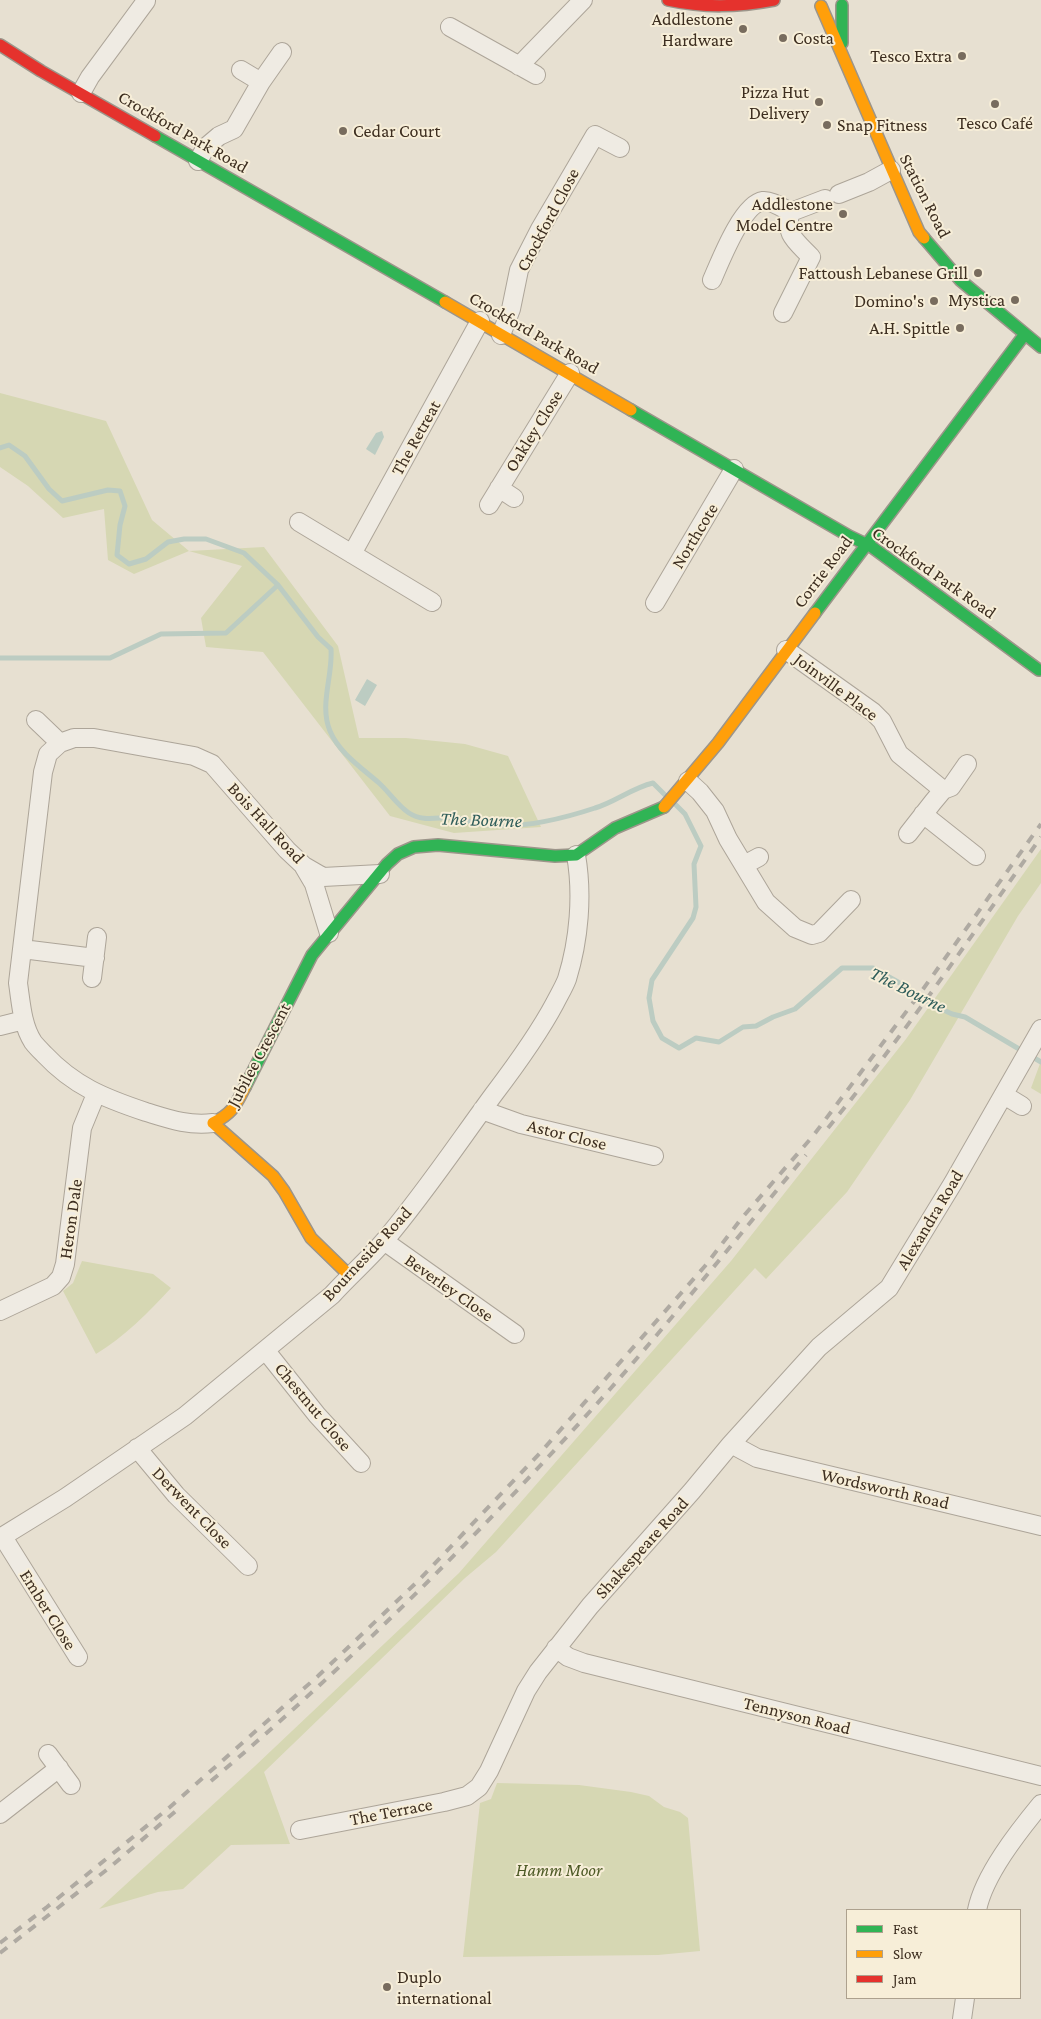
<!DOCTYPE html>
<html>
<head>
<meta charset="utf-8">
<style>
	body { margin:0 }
	#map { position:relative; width:1041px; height:2019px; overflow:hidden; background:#e7e0d1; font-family:"Crimson Pro",serif }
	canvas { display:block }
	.legend { position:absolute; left:846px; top:1909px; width:175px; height:90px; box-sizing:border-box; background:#f7eed8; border:1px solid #ada18e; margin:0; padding:6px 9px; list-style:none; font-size:15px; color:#3d2e20 }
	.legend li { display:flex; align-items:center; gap:10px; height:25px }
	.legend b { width:25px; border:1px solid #ada18e }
</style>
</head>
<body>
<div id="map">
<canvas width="1041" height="2019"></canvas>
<ul class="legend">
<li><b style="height:6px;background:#30b455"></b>Fast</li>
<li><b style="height:6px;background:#ff9f0a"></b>Slow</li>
<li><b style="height:6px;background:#e5322d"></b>Jam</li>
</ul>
</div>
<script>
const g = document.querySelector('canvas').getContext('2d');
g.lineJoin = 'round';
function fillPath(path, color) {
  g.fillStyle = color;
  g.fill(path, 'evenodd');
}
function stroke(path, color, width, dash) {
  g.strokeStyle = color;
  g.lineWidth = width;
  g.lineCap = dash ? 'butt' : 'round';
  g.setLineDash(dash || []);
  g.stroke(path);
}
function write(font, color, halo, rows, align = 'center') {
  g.font = font + ' "Crimson Pro",serif';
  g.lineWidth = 4;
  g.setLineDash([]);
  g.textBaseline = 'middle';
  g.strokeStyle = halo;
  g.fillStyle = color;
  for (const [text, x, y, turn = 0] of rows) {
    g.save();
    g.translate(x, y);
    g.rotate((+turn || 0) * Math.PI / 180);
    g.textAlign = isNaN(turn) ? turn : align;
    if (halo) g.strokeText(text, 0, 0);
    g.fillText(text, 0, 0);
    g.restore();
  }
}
const green = new Path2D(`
	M0 393 106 421 152 520 189 551 264 547 338 646 359 738H406L465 744 508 756 541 827 454 833 390 816 263 652 206 647 201 618 242 566 189 551 134 574 108 560 104 509 63 518 28 486 0 467Z
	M1041 849V883L1018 916 910 1100 847 1192 766 1279 755 1268 496 1552 465 1578 264 1772 290 1844 231 1845 183 1889 158 1892 99 1909 255 1766 459 1573 731 1261 906 1039Z
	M1041 1061V1094L1031 1088Z
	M82 1261 153 1274 171 1288C149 1312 124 1337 96 1354L63 1291 73 1283Z
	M497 1783 579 1785 631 1792 649 1796 664 1807 680 1812 688 1818 700 1951 658 1955 463 1957 480 1803 491 1799Z`);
const water = new Path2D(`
	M382 431 384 437 375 455 366 449 376 433Z
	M367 679 377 685 365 706 355 700Z`);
const stream = new Path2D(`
	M0 448 9 445 25 456 49 489 62 501 108 490 120 491 125 506 120 525 117 555 129 564 146 559 168 542 184 539H206L244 553 278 585 318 637 331 649C333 676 319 705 330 731 339 753 362 768 379 783 389 792 398 806 409 813 424 823 440 816 457 818 464 819 471 823 479 824 516 830 559 820 595 808 615 802 632 788 653 783L666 796
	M0 658H110L161 634 226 633 278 585
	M676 805 685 814 701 846 694 864 696 907 693 918 652 980 649 998 653 1021 662 1038 679 1048 696 1038 719 1042 743 1027 756 1026 773 1017 795 1009 842 968H873L898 982 931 1004 952 1014 965 1017 1041 1062`);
const street = new Path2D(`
	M450 27 536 75
	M519 66 583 0
	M261 82 282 52
	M81 93 90 77 146 1
	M198 161 206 147 219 136 234 129 261 82 241 70
	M839 194 869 182 891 170
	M791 212 825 199
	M712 280C720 262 742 204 763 201 771 200 784 209 791 212 783 234 797 242 811 257L783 313
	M501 335 511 309 519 270 540 229 595 135 620 148
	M499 488 514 498
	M489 505 570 373
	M299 522 432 602
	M352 554 480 321
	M655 603 734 469
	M786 650 873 712 882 721 899 754 943 790
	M36 720 60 743
	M688 781 700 792 715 811 728 839 766 902 795 928 812 935 819 933 851 900
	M923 814 976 856
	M908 834 933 802 943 790 951 787 967 764
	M744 865 759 857
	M304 867 314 884 329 933
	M22 949 95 958
	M92 978 97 937
	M0 1026 24 1020
	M1004 1095 1022 1106
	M482 1110 521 1124 654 1156
	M213 1123C188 1126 169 1119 146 1112 104 1098 74 1086 44 1054 40 1050 36 1046 33 1042 22 1025 21 1003 18 983L43 772 48 754 60 743 74 738H94L194 756 212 764 287 850 304 866 323 877 380 874
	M384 1241 515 1334
	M0 1311 53 1286 61 1277 65 1264 82 1128 96 1094
	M266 1351 317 1415 361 1463
	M731 1444 757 1458 1041 1526
	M137 1448 176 1495 248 1566
	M3 1537 78 1657
	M0 1538 65 1498 185 1416 332 1295C349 1276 368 1260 385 1240 424 1194 458 1143 494 1094 516 1065 538 1035 555 1003 559 995 564 987 567 979 579 940 583 895 576 855
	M556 1648 568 1657 584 1663 1041 1776
	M48 1754 71 1785
	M0 1814 59 1768
	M300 1830 444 1802 467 1796 479 1787 489 1771 526 1691 538 1672 590 1606 692 1491 731 1444 819 1347 889 1288 953 1183 1041 1029
	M977 1910C984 1875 1018 1832 1041 1804
	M962 2019 965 1998`);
const fast = new Path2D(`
	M842 5V43
	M155 136 445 302
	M924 238 960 280 1041 347
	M631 410 849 536 872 547 1039 670
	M815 613 1025 334
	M245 1087 312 955 387 864 398 854 414 847 438 845 555 856 576 855 615 828 664 807`);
const slow = new Path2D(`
	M821 6 919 232 924 238
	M445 302 631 410
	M664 807 718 743 815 613
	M245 1087C235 1106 233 1113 213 1123L273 1176 284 1191 311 1238 349 1275`);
const jam = new Path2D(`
	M668 0C705 8 737 7 774 0
	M0 45 41 71 155 136`);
const rail = new Path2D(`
	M828 1128C904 1035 972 935 1041 837
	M211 1781C354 1660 486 1528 611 1388 678 1312 741 1233 806 1155
	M0 1943 47 1907 170 1807 318 1676 418 1581 540 1453 705 1266 741 1219 813 1136 921 992 1041 824
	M0 1953 109 1868 177 1810`);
const markers = [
	[743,29,5,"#786c5e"],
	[783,38,5,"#786c5e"],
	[962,56,5,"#786c5e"],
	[819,102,5,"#786c5e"],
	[995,104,5,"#786c5e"],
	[827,125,5,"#786c5e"],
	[343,131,5,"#786c5e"],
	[843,214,5,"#786c5e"],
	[978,273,5,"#786c5e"],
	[1015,300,5,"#786c5e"],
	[934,301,5,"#786c5e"],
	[960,328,5,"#786c5e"],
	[387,1987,5,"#786c5e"]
];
const poiNames = [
	["Addlestone",733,19],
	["Hardware",733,40],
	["Costa",793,38,"left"],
	["Tesco Extra",952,56],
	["Pizza Hut",809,92],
	["Delivery",809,113],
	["Tesco Café",995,123,"center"],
	["Snap Fitness",837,125,"left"],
	["Cedar Court",353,131,"left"],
	["Addlestone",833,204],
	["Model Centre",833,225],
	["Fattoush Lebanese Grill",968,273],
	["Mystica",1005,300],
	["Domino's",924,301],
	["A.H. Spittle",950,328],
	["Duplo",397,1977,"left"],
	["international",397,1998,"left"]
];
const streetNames = [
	["Crockford Park Road",183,132,30],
	["Station Road",925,196,63],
	["Crockford Close",548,220,-62],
	["Crockford Park Road",534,333,30],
	["Oakley Close",534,431,-58],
	["The Retreat",416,438,-61],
	["Northcote",695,536,-59],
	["Corrie Road",823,572,-53],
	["Crockford Park Road",934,573,35],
	["Joinville Place",836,687,37],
	["Bois Hall Road",266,823,47],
	["Jubilee Crescent",259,1055,-62],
	["Astor Close",567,1135,14],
	["Heron Dale",71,1219,-82],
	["Alexandra Road",930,1220,-59],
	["Bourneside Road",367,1254,-47],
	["Beverley Close",449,1288,35],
	["Chestnut Close",313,1407,50],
	["Wordsworth Road",885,1489,13],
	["Derwent Close",192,1508,46],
	["Shakespeare Road",642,1548,-48],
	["Ember Close",48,1610,58],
	["Tennyson Road",797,1716,14],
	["The Terrace",391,1812,-11]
];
const parkNames = [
	["Hamm Moor",559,1870]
];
const waterNames = [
	["The Bourne",481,820,2],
	["The Bourne",908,990,26]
];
fillPath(green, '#d6d7b3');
fillPath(water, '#bcccc2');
stroke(stream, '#bcccc2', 5);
stroke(street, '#ada599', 20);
stroke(fast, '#9c958a', 14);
stroke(slow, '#9c958a', 14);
stroke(jam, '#9c958a', 14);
stroke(street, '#efebe3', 18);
stroke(fast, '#30b455', 11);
stroke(slow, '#ff9f0a', 11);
stroke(jam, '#e5322d', 11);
stroke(rail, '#afaaa2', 4, [9, 9]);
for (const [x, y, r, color] of markers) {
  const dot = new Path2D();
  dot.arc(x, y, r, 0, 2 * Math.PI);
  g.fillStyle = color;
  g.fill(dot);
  stroke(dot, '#f7eed8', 2);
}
write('18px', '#3d2e20', '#f7eed8', poiNames, 'right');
write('18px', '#3d2e20', '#f7eed8', streetNames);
write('italic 18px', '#4d5a26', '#f7eed8', parkNames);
write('italic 19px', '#2f5d5a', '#f7eed8', waterNames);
</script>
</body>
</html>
